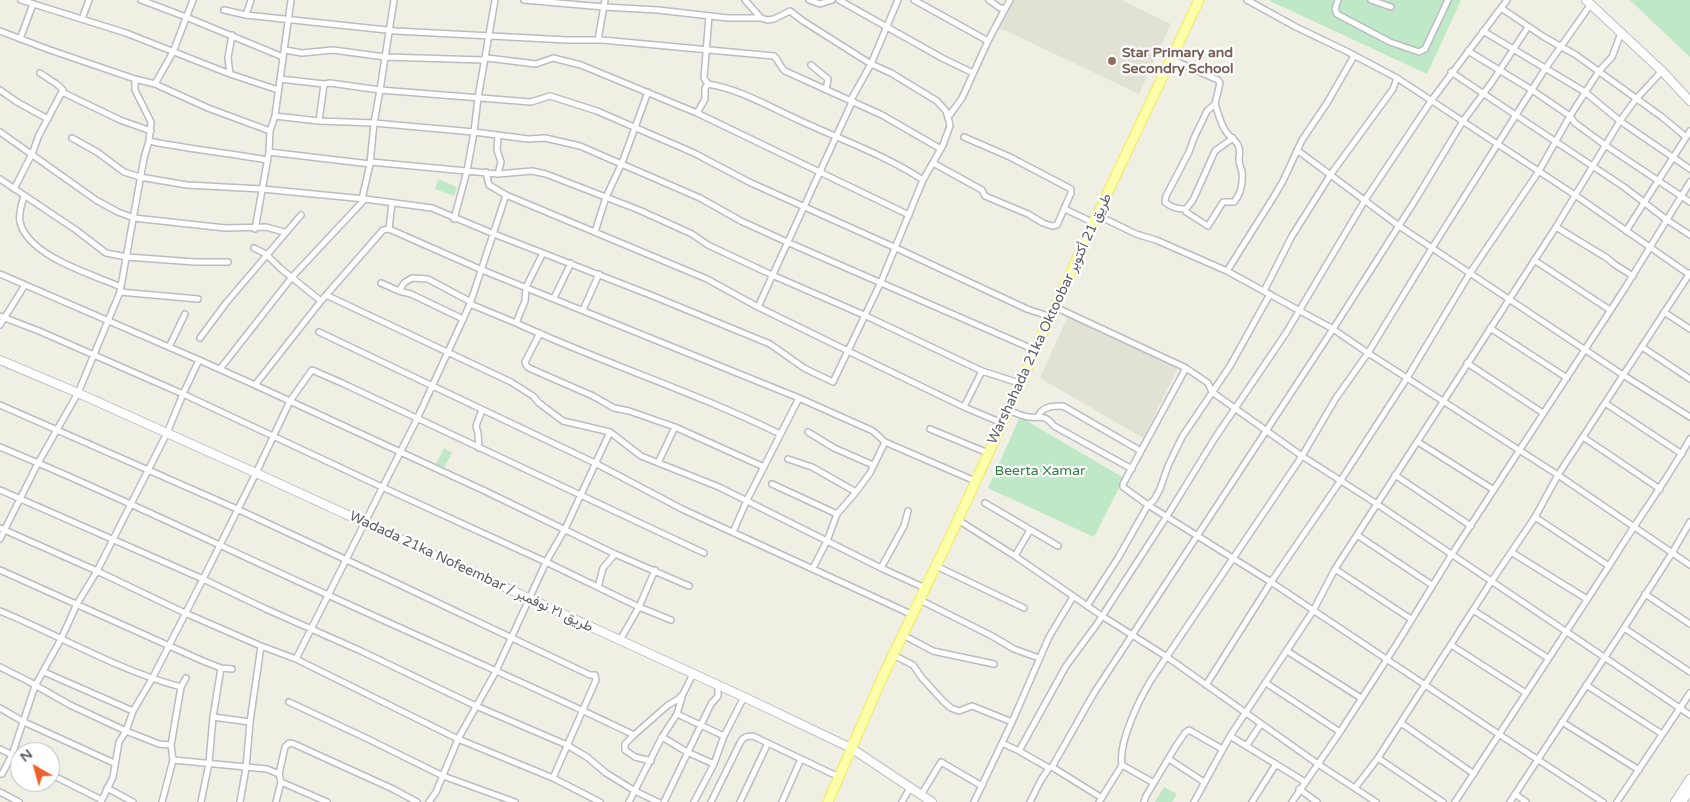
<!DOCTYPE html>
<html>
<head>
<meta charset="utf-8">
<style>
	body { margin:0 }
	#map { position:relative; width:1690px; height:802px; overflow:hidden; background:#efefe4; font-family:"Varela Round",sans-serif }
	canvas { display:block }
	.north { position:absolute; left:10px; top:742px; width:50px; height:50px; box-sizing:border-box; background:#fff; border:1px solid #bebfc1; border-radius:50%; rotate:322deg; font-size:14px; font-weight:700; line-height:20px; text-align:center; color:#5c5e65 }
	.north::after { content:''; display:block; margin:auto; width:18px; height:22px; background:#f15f28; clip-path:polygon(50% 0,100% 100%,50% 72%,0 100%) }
</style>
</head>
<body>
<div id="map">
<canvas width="1690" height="802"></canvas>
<div class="north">N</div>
</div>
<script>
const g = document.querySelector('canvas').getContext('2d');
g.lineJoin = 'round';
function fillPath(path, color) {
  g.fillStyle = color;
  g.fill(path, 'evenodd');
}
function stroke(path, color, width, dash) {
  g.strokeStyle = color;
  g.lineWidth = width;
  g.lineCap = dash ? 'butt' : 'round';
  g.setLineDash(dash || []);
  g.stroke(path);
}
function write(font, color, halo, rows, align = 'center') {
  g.font = font + ' "Varela Round",Vazirmatn,sans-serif';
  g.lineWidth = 4.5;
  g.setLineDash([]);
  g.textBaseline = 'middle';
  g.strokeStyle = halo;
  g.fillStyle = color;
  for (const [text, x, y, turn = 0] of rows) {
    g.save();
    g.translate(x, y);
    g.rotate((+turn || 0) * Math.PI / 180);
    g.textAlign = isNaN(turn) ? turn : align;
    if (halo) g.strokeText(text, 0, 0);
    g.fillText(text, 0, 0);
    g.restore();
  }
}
const education = new Path2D(`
	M1014 0H1121L1171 24 1139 94 1000 28Z
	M1068 316 1178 368 1143 438 1040 378Z`);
const green = new Path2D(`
	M1268 0H1461L1427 74Z
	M1630 0H1690V57Z
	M438 179 457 187 454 196 435 189Z
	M1020 417 1124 478 1094 537 988 488Z
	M444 448 452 453 443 470 435 466Z
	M1164 787 1177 794 1172 802H1155Z`);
const street = new Path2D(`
	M21 0 126 33 230 74 278 90
	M141 0 186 17 283 57
	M745 0 761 18
	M809 0 820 4 832 0
	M839 0 942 58 973 73
	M914 0 988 41 962 98 949 116
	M989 0 1000 8 1005 9 1010 0
	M1247 0 1296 27 1346 51 1397 78 1575 195 1690 275
	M1338 0 1335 9 1337 14 1390 42 1419 52 1425 49 1448 0
	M1371 0 1391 7
	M1501 8 1544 37 1576 55 1662 117 1686 137
	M224 10 246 15 396 31 567 40H602L774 56C779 60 779 66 785 71L882 115 941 149
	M246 15 251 0
	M82 19 89 0
	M0 31 50 50 135 79 155 84 208 108 270 131
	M1483 31 1585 92 1620 121 1690 169
	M20 39 33 4
	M598 40 605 0
	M988 41 1005 9
	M285 50 302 53 333 50 385 57 484 60 487 58 536 64 553 58 581 65 697 113 909 215
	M1468 51 1532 90 1570 116 1575 123 1605 145 1690 202
	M1171 59 1218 80 1220 83 1215 104 1207 111 1194 138 1189 152 1166 196 1165 202C1171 208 1178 209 1186 209
	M811 65 828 79 826 90
	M1451 72 1624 187 1667 220 1690 235
	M230 74 228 58 232 35
	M135 79V90L151 122 149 141
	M280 79 324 84 330 83 380 90 531 102 550 96 597 111 694 153 749 182 896 248 1027 309 1051 317
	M155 84 173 52 193 0
	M708 84C743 90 771 108 803 122 842 140 887 156 923 180
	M0 90 17 102 48 119
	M62 92 120 120 151 131
	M1215 104C1218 112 1220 122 1225 130 1228 136 1235 139 1238 145 1241 150 1239 155 1239 160 1239 165 1241 168 1242 172 1243 183 1241 194 1234 202H1223L1208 226 1186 212V209L1193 200 1215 151 1233 138
	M697 113 705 99V88L708 84 704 78 709 16
	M275 116 319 121 374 123 474 132 528 139 545 138 580 146 700 198 741 221 787 242 1035 350
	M319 121 324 84
	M0 132 96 200 118 212 134 218 225 228 266 227 284 232
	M72 138 97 152 124 172 140 177 187 185 262 189 365 199 432 208 494 234 653 296 770 344 804 368 833 382 881 282 923 180 943 145 950 126 949 121 946 111 937 101 891 73 871 64 803 21 790 11 774 19 767 20 761 18H728L658 10 604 7 524 0
	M1297 150 1399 226 1623 375 1690 417
	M269 152 370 164 371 162 498 174 532 171 546 174 639 210 692 234 708 245 772 275 864 315 982 371 1019 383
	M933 163 982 190 985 196 1028 214 1043 223 1052 226 1057 225 1071 193V189L1010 157 964 137
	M486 172 489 185 506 195 707 279 758 307 848 351 964 407 1002 423
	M498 174 501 162 497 150 498 136
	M0 179 76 230 106 253 127 257 195 262H228
	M14 189 32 154 39 135 63 90 58 85 40 73
	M24 196C22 204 18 214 20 222 28 256 91 274 121 287
	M362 199 370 164 374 123 380 90 394 0
	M1065 209 1094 223
	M1097 215 1136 234 1156 240 1227 271 1273 198 1283 181 1302 140 1327 103 1354 56
	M454 219 467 171 474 132 478 98 495 0
	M1556 227 1607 258 1614 264 1633 276
	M255 229 269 152 270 131 275 116 291 0
	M389 229 392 203
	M1626 231 1690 131
	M595 232 606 197 622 163 648 92
	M254 248 266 254 280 268 321 301
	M543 253 526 287 525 301 516 323C603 363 695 392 780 434
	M1534 260 1610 310
	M1227 271 1333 329 1368 353 1558 475 1690 565
	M0 274 199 360
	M381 283 399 291 411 294 463 319
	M399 291 404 283 412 278 428 279 471 302
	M1264 291 1292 236 1331 174 1393 89 1397 78
	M120 292 198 299
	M326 295 511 382 533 396 539 403 563 421 610 432 641 456 719 487 881 568 925 588
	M554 298 571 263
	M470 304 516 323
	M758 307 852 102V98L871 64 898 0
	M1055 307 1186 368 1208 383 1212 392 1302 456 1377 504 1690 715
	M583 310 599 274
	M1664 312 1690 329
	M0 316 39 331 183 394 382 487 546 562 639 607 671 620
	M0 325 25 285
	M1490 328 1567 378
	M319 332 595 463 682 509 913 615
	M540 333 525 362 526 365 529 368 593 396 614 408 629 411 675 427 764 467
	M200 338 226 303 301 215
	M169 347 185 314
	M1642 347 1690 379
	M1467 363 1543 413
	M1186 368 1123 484V487L1148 505 1271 582 1500 735 1603 802
	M220 369 292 277 365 199
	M255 385 485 491 615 554 689 586
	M1605 403 1682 454
	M0 405 237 509 394 582 590 675H595L596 680 553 778
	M964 407 982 371
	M1007 410C1014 412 1021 416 1028 417 1042 419 1043 413 1054 426L1132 469
	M1038 416C1043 406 1053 406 1063 406L1141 451
	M930 429 988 453
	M808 432 834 448 873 465
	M1583 437 1660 489
	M1418 442 1494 490
	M0 447 38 463 78 393 120 292 144 158 149 141C188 149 228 153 267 160
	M479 448 478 433 476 426 482 410
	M788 459 812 467 856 492
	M658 463 675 427
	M1395 475 1471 526
	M772 484 837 514
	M0 490 203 579 266 609 361 651 476 706 567 745 587 757 606 773 635 791 658 802
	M985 503 1058 546
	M1535 517 1609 566
	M958 520 1015 556 1102 616 1167 657 1318 764 1376 802
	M0 528 97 571 185 613 261 646 296 659 458 739 553 778 600 802
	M733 532 747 500 799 398
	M1357 535 1432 585
	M0 539 38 463C136 505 231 551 328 595 430 642 533 686 634 735L668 705 677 700 683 694 693 674
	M1511 552 1587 599
	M1015 556 1030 530
	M936 566 1024 608
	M813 568 827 541 837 514 856 492 870 473 885 442
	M881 568 904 526 908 511
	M1335 569 1411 619
	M0 570 203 661 221 668 232 669
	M598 587 603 568 615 554
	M1645 594 1690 624
	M920 600 992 636 1014 649 1039 658
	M1087 606 1118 558 1148 505 1154 500 1160 489 1168 466 1182 437 1230 366 1270 294
	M1473 610 1548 658
	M0 611C61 636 117 670 181 687
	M1624 628 1690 672
	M903 635 933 651 994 664
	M620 640 639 607 655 570
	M1451 645 1526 693
	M1287 651 1361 698
	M893 655 913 665 922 678 943 701 951 708 959 711 972 706 1012 722
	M296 659 417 419 470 304 506 195
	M0 667 28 681 70 705 126 731 159 744 171 745
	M44 672 133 711
	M1266 683 1340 732
	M1206 685 1271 582 1341 480 1407 378 1470 273 1539 171 1570 116 1599 71 1612 57 1621 33
	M1586 685 1662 734
	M289 702 366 738 443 776 515 802
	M0 708 24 722 114 763
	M677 714 724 736
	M213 717 250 722
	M1562 722 1639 770
	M1401 723 1474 774
	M634 735 625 744V750L635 757 651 761
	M1230 736 1305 782
	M662 737 687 752 714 764
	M1002 743 1019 751 1049 768 1052 767 1102 798
	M1247 745 1261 724
	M0 749 20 759
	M1019 751 1066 666 1097 624 1167 516 1215 438 1286 333 1365 200 1431 101 1507 0
	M1378 758 1443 802
	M1169 759 1204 782
	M173 760 267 769 279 774
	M1122 765 1154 783
	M1052 767 1094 693 1333 329 1416 199 1463 121 1492 82 1528 27
	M0 774H2L12 755 35 686 61 639 77 604 97 571 167 433 183 394 199 360 255 385 321 301 383 230 389 229 482 270 799 398 873 431 885 442 975 481
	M50 774 102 800
	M281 782 327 802
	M107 788 133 802
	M1355 788 1378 758 1491 582 1535 517 1558 475 1690 273
	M1299 789 1317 802
	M0 792 19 802
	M1515 794 1526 802
	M921 795 941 762 982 786
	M101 802 113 777 119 742 126 731 133 711 152 679 203 579 256 473 290 401 312 370 342 383 704 553
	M162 802 173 760 171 745 181 687 186 678
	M201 802 209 763 213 717 221 668
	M240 802 246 768 250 722 261 646
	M276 802 281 782 279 774 285 747 289 743 294 744 393 789 417 802
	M429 802 436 792 458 739 496 671 546 562 565 529 610 432
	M629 802 662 737 677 714 682 697
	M664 802 711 704 718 696V685
	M694 802 714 764 724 736 744 697
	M711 802 739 745C742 738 745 736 753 736L839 777
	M740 802 768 743
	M782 802 801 759
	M902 802 910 788
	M974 802 1012 722 1049 637 1073 597
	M1030 802 1041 780 1049 768
	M1099 802 1122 765C1118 743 1139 700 1151 680L1302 456 1336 398 1368 353 1432 248 1545 69 1591 4
	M1144 802 1146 796 1176 746 1185 733 1189 730 1222 749
	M1194 802 1230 736 1313 611 1335 569 1556 227 1620 121 1636 99 1662 71
	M1252 802 1276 764
	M1292 802 1340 732 1398 642 1452 554 1625 288 1690 182
	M1455 802 1609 566C1635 523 1665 483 1690 439
	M1510 802 1624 628 1672 553 1690 522
	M1617 802 1690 693`);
const secondary = new Path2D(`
	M1586 0 1662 71 1690 101
	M0 360 78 393 256 473 744 697 851 748 932 802
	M1675 802 1690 779
	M1682 802 1690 790`);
const primary = new Path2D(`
	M828 802 883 676 958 520 1097 215 1199 0`);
const markers = [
	[1112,61,5,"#8d6e63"]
];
const educationNames = [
	["Star Primary and",1122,53],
	["Secondry School",1122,69]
];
const streetNames = [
	["Warshahada 21ka Oktoobar طريق 21 أكتوبر",1050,319,-65],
	["Wadada 21ka Nofeembar / طريق ٢١ نوفمبر",471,572,25]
];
const parkNames = [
	["Beerta Xamar",1040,471]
];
fillPath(education, '#e1e1d4');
fillPath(green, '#bfe8c7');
stroke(street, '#bbbcc3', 8);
stroke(secondary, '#bcbec5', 10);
stroke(primary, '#f7ea54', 11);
stroke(street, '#fff', 5);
stroke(secondary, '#fff', 8);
stroke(primary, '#fcffa9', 9);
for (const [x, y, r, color] of markers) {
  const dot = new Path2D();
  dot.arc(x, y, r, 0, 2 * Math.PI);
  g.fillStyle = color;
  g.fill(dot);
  stroke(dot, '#fff', 2);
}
write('bold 14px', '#785e54', '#fff', educationNames, 'left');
write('14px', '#5c5e65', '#fff', streetNames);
write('14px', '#308143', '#fff', parkNames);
</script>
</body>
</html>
